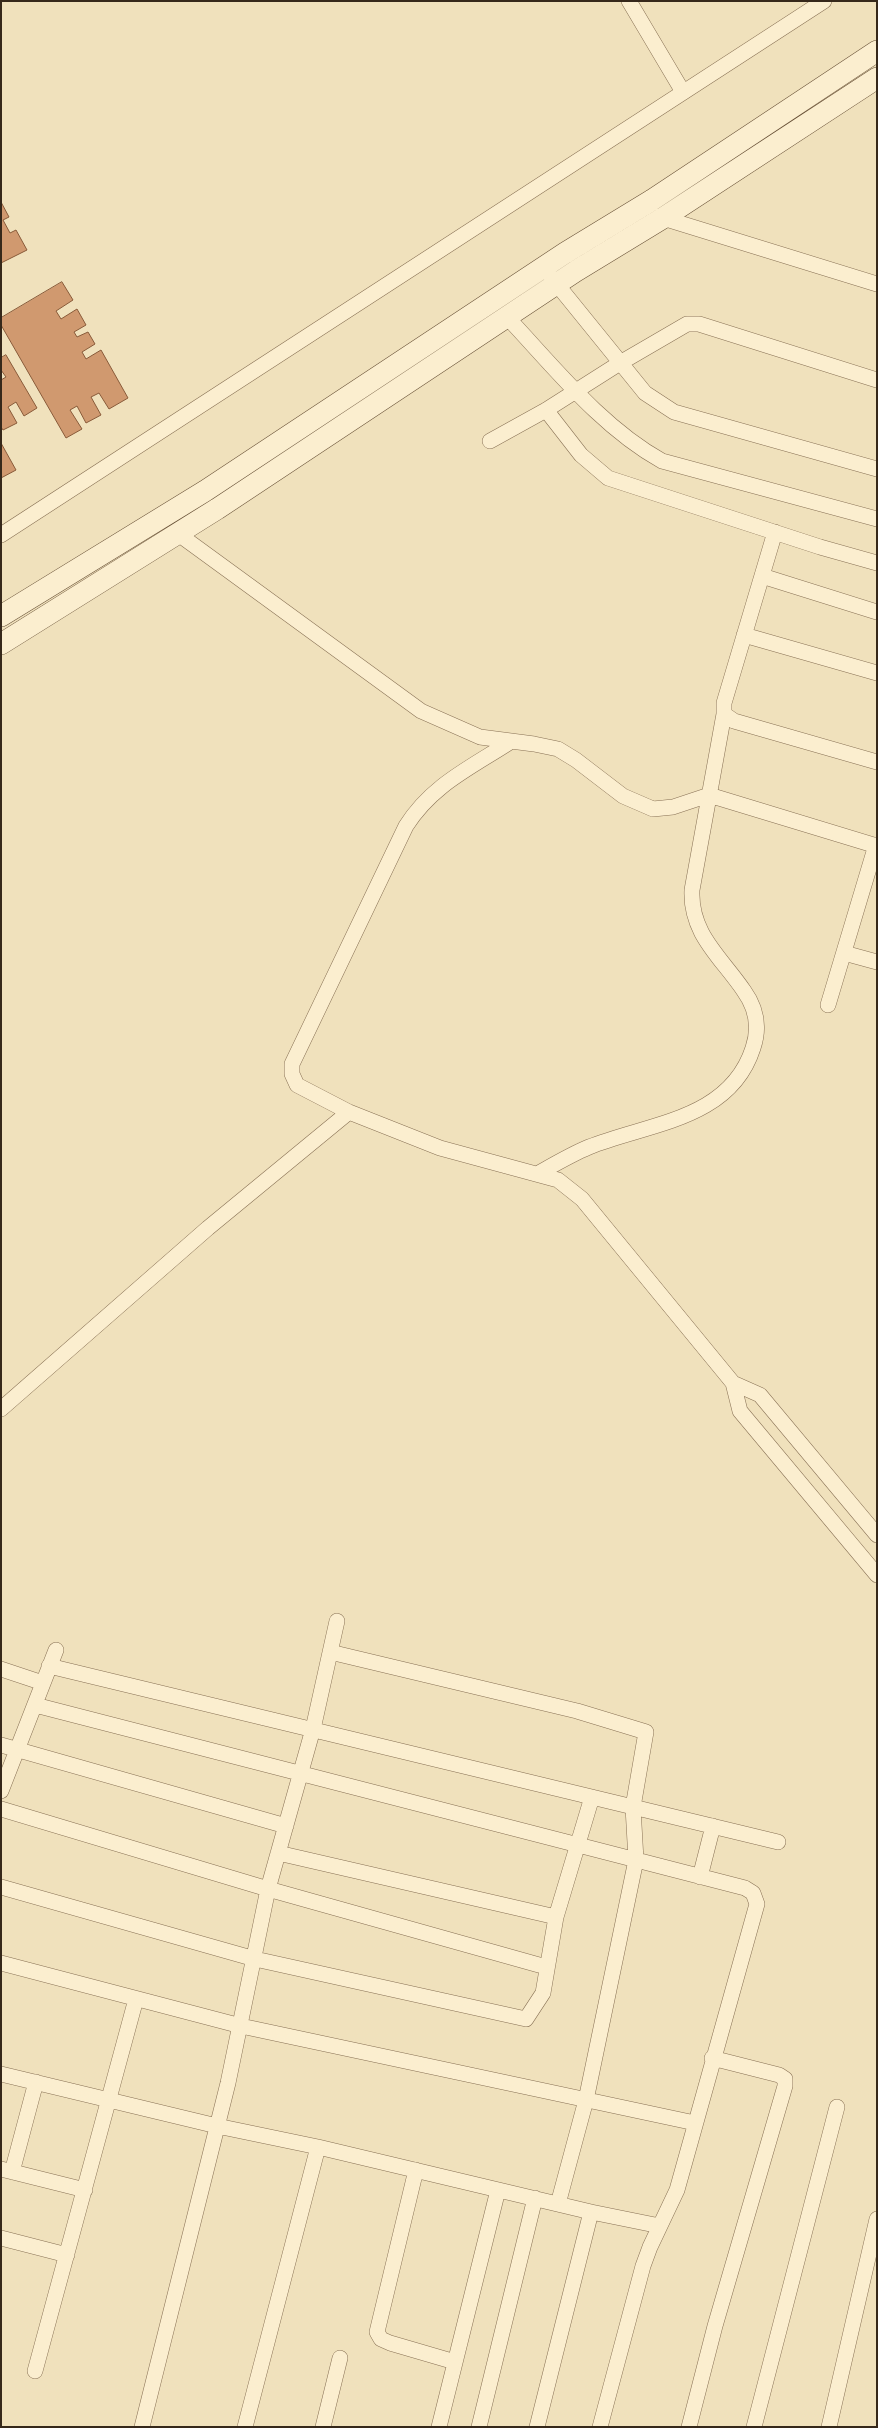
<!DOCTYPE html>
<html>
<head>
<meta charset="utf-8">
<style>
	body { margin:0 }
	#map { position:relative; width:878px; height:2428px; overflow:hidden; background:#f0e1bc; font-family:Merriweather,serif }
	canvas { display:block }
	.frame { position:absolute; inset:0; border:2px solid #36281a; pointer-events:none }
</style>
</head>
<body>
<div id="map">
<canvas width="878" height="2428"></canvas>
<div class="frame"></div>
</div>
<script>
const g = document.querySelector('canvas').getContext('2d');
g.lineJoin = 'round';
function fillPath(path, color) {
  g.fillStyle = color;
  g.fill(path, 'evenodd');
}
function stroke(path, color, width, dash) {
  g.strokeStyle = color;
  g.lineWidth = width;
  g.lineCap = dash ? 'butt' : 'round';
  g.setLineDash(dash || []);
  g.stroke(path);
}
const building = new Path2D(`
	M1 202 9 217 3 220 10 233 16 230 27 250 1 263Z
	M62 282 73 300 56 311 61 319 77 309 86 325 74 332 77 337 88 332 95 344 82 352 86 359 101 350 128 398 109 409 99 393 91 397 101 415 86 423 77 406 70 410 82 429 66 438 1 325V318Z
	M6 355 37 408 24 416 16 402 8 407 17 423 3 430 1 427V380L6 377 1 370V358Z
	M1 443 16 470 1 478Z`);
const minor = new Path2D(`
	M629 1 683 92
	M663 218 877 284
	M551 277 645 393 674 412 877 469
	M507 317C555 368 601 427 662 461L877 519
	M546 410 581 455 608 478 820 547 877 563
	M490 441 546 410 620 363 687 324H699L877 380
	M775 532 724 703V714L734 721 877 762
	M177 533 421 711 480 737 534 744 558 749 576 760 623 796 653 809 673 807 709 795 877 846
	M1 535 824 1
	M762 576 877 612
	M744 635 877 673
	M510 742C470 768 432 785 406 826L292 1064V1074L297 1085 349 1112 440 1148 558 1180 582 1199 733 1383 760 1395 877 1535
	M844 953 877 962
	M828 1005 876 845
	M539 1173C555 1164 572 1154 589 1147 649 1123 730 1120 753 1048 760 1027 757 1009 744 991 721 957 690 934 692 890L724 714
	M733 1383 740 1411 877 1575
	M1 1409 208 1228 349 1112
	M330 1652 577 1711 646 1732 633 1807 636 1860 586 2100 558 2204
	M49 1666 778 1842
	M1 1669 43 1683
	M35 1705 745 1888 753 1893 757 1904 677 2190 650 2247 643 2266 600 2427
	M1 1745 286 1826
	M1 1791 56 1650
	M1 1809 268 1889 539 1965
	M278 1853 556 1917
	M700 1877 713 1826
	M1 1887 255 1959 526 2019 543 1993 556 1917 592 1797
	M1 1963 241 2026 695 2123
	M1 2074 217 2126 318 2147 591 2212 660 2226
	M1 2169 85 2190
	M416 2170 377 2332 381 2339 390 2343 455 2362
	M12 2172 36 2082
	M1 2238 67 2255
	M35 2371 136 1999
	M142 2427 228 2083 268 1889 313 1729 337 1621
	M245 2427 318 2147
	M323 2427 340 2358
	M439 2427 498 2190
	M479 2427 535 2198
	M537 2427 591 2212
	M689 2427 715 2326 785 2086V2079L779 2075 712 2058
	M754 2427 837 2107
	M829 2427 877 2219`);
const secondary = new Path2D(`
	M1 616 205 491 565 253 652 200 877 51
	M1 644 217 509 576 271 663 218 877 78`);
fillPath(building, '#d0996f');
stroke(building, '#885a39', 1);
stroke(minor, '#887155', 16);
stroke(secondary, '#695238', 22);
stroke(minor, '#fbeecf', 15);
stroke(secondary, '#fbeecf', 21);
</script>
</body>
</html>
